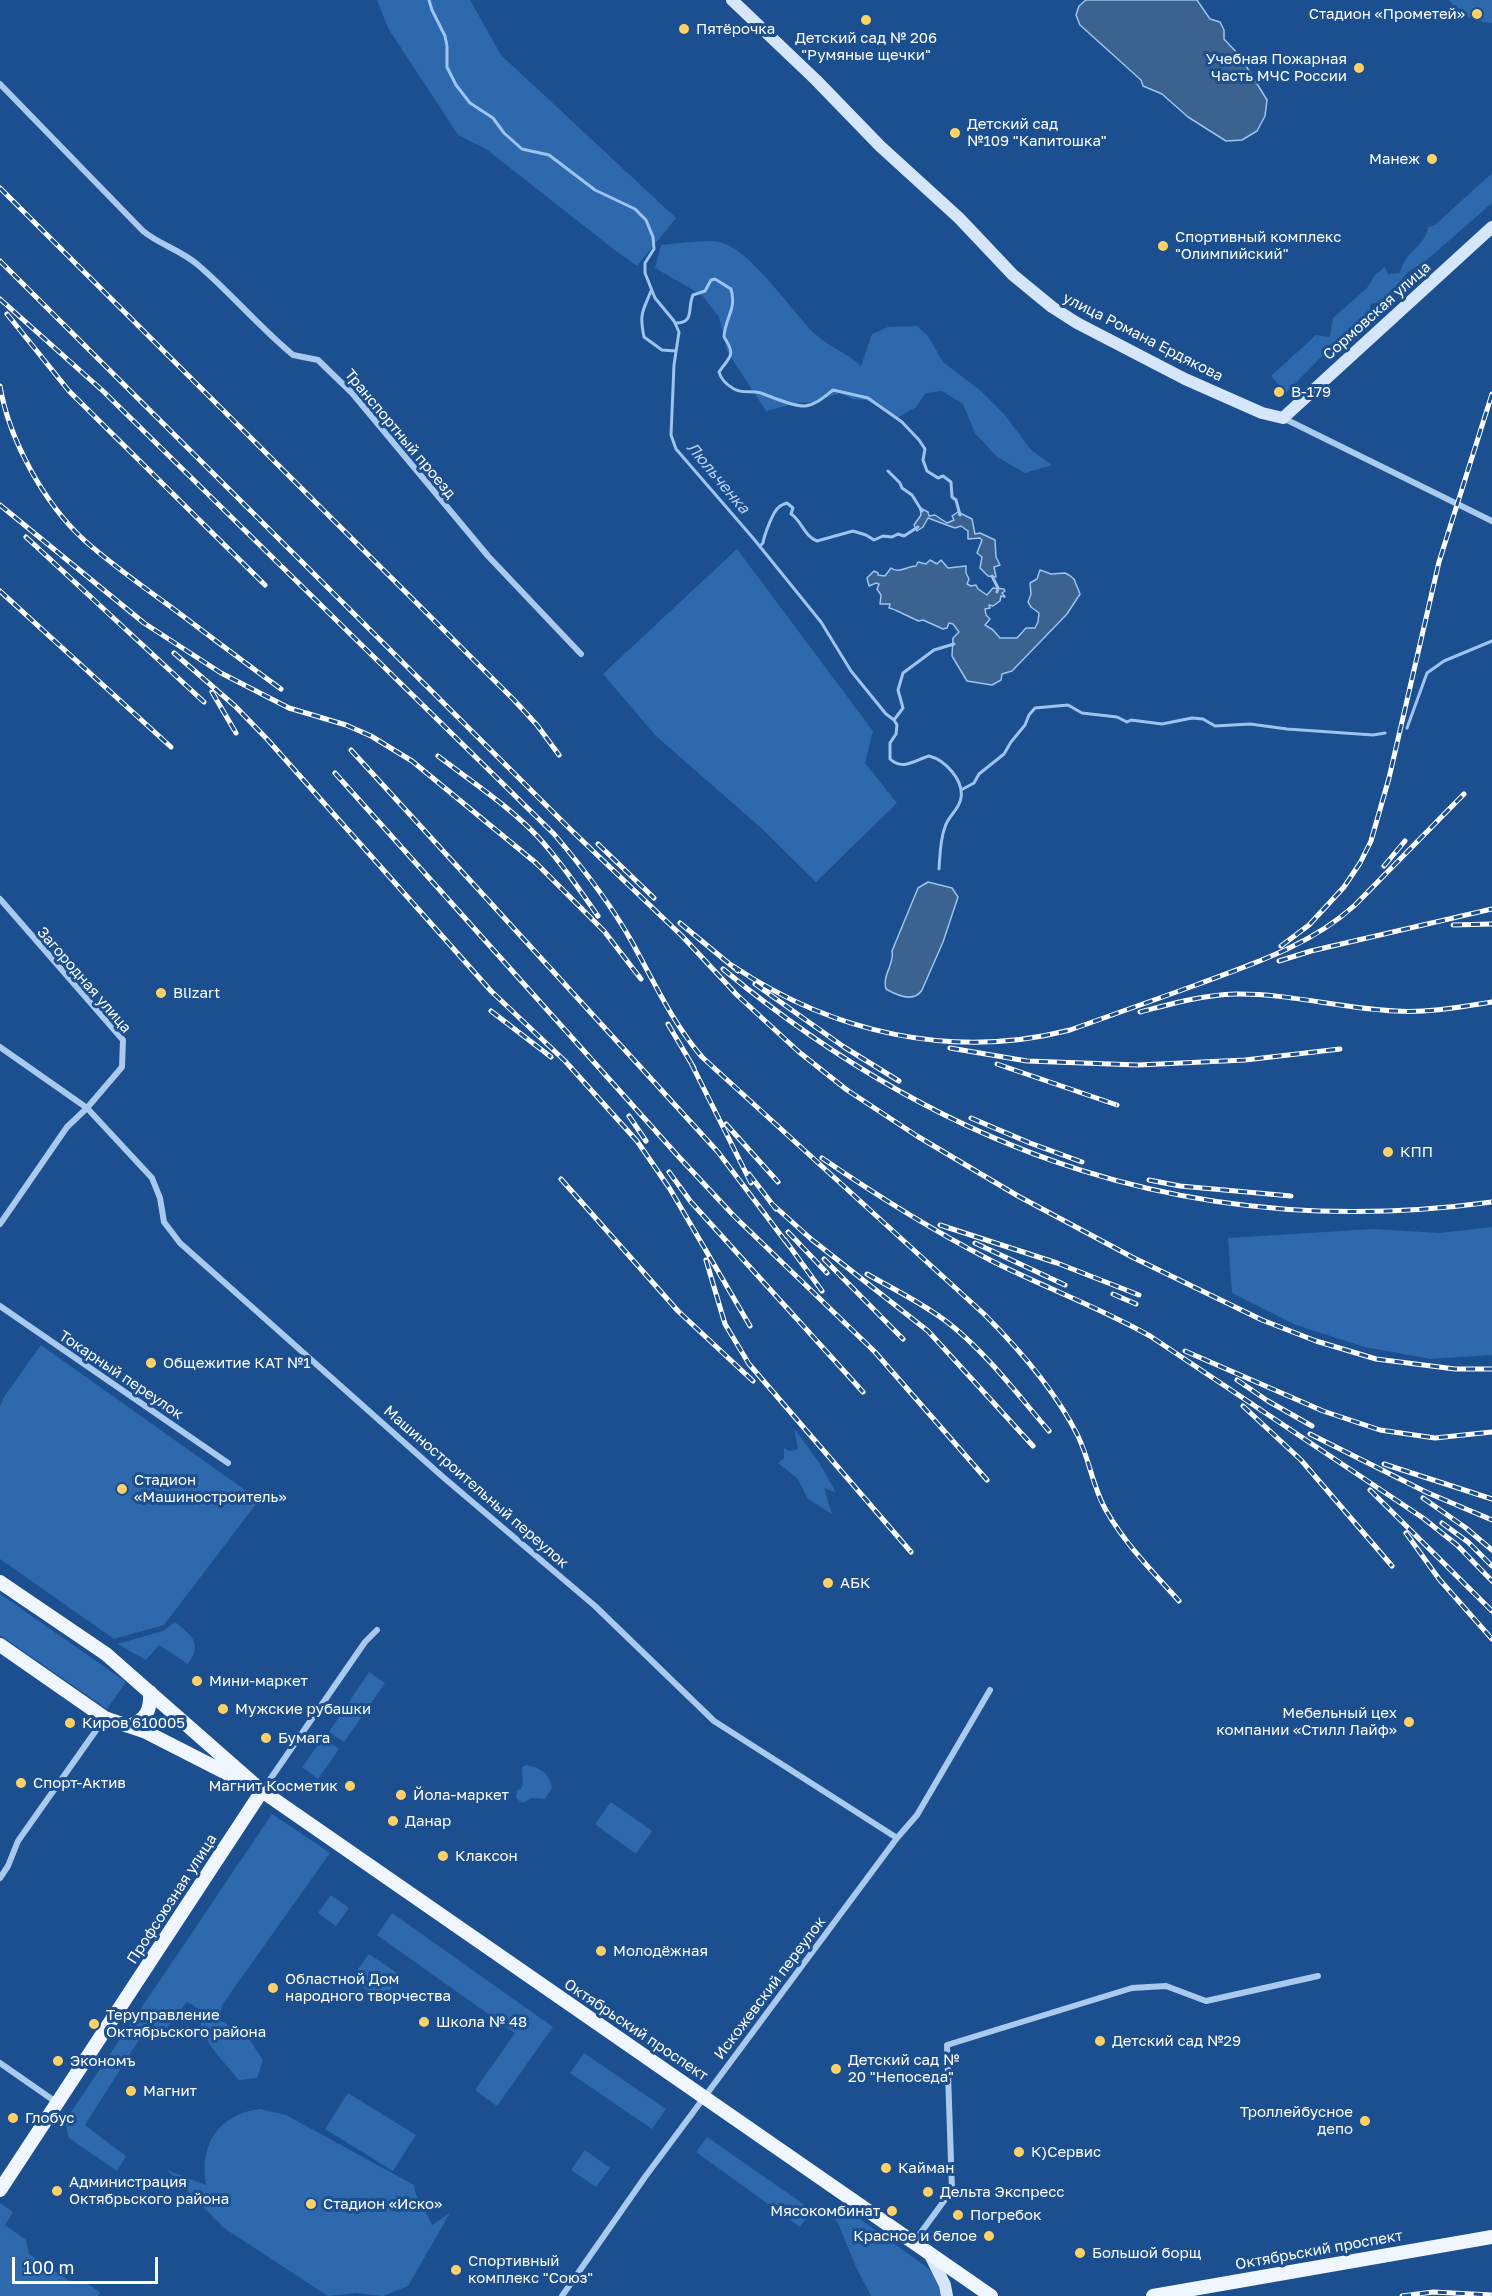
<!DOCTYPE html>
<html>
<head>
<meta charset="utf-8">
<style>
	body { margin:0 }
	#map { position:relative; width:1492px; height:2296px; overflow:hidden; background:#1b4f8f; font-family:"Golos Text",sans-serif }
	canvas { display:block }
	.scale { position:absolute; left:12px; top:2257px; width:146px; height:27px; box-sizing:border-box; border:3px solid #fff; border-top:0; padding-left:8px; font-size:18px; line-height:21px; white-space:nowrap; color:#fff; -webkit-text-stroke:4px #1b4f8f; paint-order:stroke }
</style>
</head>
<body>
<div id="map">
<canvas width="1492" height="2296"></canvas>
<div class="scale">100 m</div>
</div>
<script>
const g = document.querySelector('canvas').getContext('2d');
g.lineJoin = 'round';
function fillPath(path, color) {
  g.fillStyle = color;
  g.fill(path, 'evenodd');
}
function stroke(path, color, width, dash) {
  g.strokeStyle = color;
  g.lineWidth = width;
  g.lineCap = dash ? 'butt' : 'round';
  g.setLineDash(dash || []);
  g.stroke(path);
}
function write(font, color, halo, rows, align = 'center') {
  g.font = font + ' "Golos Text",sans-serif';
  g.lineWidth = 6;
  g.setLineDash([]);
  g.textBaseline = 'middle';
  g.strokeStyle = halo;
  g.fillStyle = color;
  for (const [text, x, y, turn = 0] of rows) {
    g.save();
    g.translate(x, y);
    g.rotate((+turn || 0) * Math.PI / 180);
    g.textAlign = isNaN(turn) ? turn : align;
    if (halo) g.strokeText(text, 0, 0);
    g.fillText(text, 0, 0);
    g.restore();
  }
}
const green = new Path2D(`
	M377 0H470L501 55 676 218 637 266 616 251 486 149 458 135 388 28Z
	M1449 0H1492V23C1473 21 1460 15 1449 0Z
	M1492 173V203L1421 265C1417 267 1411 269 1408 272 1395 286 1392 301 1371 304L1368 315 1330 348 1282 397 1281 387 1271 376 1316 335 1330 337 1333 318 1367 288 1375 275 1385 267 1388 274 1400 273C1405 250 1425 248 1428 227L1435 225Z
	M691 242C700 242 710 240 719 242 749 247 793 313 815 334 829 347 847 353 861 366L872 334 888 327 917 326 928 336 943 362 981 391 1004 414 1031 450 1052 465 1025 473 997 457 975 433 963 404 942 391 926 393 916 407 897 418 866 400 853 399 839 393 816 402 797 403 766 411 727 351 719 317 702 295 655 268 661 245Z
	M737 549 873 731 865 763 897 803 816 882 760 827 656 736 603 674Z
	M1492 1227V1355L1430 1359 1365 1347 1296 1325 1232 1293 1228 1238 1374 1229 1439 1233Z
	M41 1345 259 1500 164 1625 114 1639 0 1559V1406L4 1397Z
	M794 1428 820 1464 834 1489 835 1492 824 1488 832 1514 808 1499 797 1478 778 1463 784 1458V1448L790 1451 798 1449Z
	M0 1594 126 1682 107 1709 0 1635Z
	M175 1622C192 1636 203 1643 188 1664L159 1645 146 1660 117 1644 163 1631Z
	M369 1672 385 1683 344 1742 329 1732Z
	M323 1738 339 1749 318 1779 302 1767Z
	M526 1765C540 1768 549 1772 552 1788L545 1799 532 1798 522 1803 516 1798 517 1790 521 1789C525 1780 521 1776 522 1767Z
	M611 1802 652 1831 636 1854 595 1824Z
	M272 1814 330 1853 222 2005 220 2020 249 2039 263 2060 257 2078 239 2080C221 2058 198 2038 199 2009L187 2002 167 2028 142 2035 85 2125 126 2156 117 2171 69 2138 65 2121Z
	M331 1895 349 1908 336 1926 318 1913Z
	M392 1913 553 2027 497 2106 475 2090 515 2033 377 1935Z
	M369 1954 400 1975 383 2001 351 1979Z
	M584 2053 666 2109 652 2129 570 2073Z
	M348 2093 416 2135 393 2171 325 2129Z
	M260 2109 286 2115 414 2185C415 2200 427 2211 432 2225L450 2213 408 2286 383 2296 356 2293 328 2296 224 2228 167 2170 206 2185C199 2145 218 2114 260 2109Z
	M707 2137 812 2210 800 2227 696 2152Z
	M585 2150 610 2168 596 2187 571 2170Z
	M0 2203 13 2212 5 2225 26 2240 29 2254 68 2280 86 2283 100 2292 98 2296H0Z
	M839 2209H846L929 2269C936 2278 941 2284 941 2296H871L856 2267 838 2223 832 2217Z`);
const water = new Path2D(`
	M1086 0H1197L1210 19 1220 22 1224 30V39L1240 56 1267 100 1265 116 1257 131 1242 140 1226 141 1188 117 1162 94 1143 86 1141 80 1080 25 1076 15 1079 6Z
	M920 508 928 512 929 516 935 515 947 523 954 520 952 516 958 512 972 519 975 534 980 533 995 540 996 557 1000 565 994 567 996 577 988 576 980 568 982 557 977 553 982 540 980 538 968 539V531L961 526 955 528 928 518 923 527 917 531 914 525 921 515Z
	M930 560 937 564 941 560 948 568 966 566V573L969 579 967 584 971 586 976 585 978 589 987 595 993 588 1004 589 1005 591 1002 593 1005 597 1001 596 1000 601 993 606 989 605 990 608 985 609 986 615 990 619 985 625 993 630 1000 638H1017L1026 628H1035L1038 622 1039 613 1031 607 1028 602 1031 594 1030 583 1037 579 1040 570 1051 574 1065 573 1069 575 1074 579 1080 594 1067 614 1012 671 1002 674 1001 680 992 685 967 681 952 656 953 638 959 632 953 624 949 623 947 628 943 629 923 620 919 621C913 619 893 608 889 608L890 604H880L881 595 877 589 879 584 876 583 869 586 867 578 874 571 878 573V575L885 576 891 568C899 574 907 566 916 566L918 562 926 564Z
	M928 882 952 888 958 897 943 942 922 990C914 1003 898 996 886 989 882 974 895 964 892 951L918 888Z`);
const stream = new Path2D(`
	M429 0 432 10 445 36 447 46V67L456 85 470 103 493 118 504 133 522 149 549 155 595 190 635 209 646 220 653 237 654 249 645 263V273L655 298 674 321 679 332 674 365 671 435 676 449 753 538 821 622 851 671 886 714 894 720 897 725 896 734 890 743V759C903 771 915 760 929 756 945 760 964 780 961 798 959 810 948 816 945 827 940 840 940 855 939 869
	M651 291C643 311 639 313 644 337L662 350 676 351
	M676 323C695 323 687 308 693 295L705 291 711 280 715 279 731 289C737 310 725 317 724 337 737 356 729 357 719 372 721 380 727 385 734 389 743 394 751 390 761 393 772 397 794 407 805 406 816 405 825 396 833 390L868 398 902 422 919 440 925 449 923 460 927 471 938 478 943 476 951 482 952 497 956 500 960 515
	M888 471 900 483 902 488 912 495 922 511
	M760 546 763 543C764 536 773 511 779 507 781 505 784 504 787 503L793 508 791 514C802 521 804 536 817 541L853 531 866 535 874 540 883 536 892 537 898 534 904 536 918 527
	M992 576 998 588 997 592
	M894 720 903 708 898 690 903 673 934 650 954 644
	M1407 728 1427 673 1444 661 1492 641
	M961 790 974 783 979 774 1004 754 1011 742 1025 725 1029 715 1035 708 1068 705 1082 713 1117 717 1127 722 1131 720 1162 724 1192 718 1203 719 1215 726 1250 724 1287 729 1373 735 1385 733`);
const street = new Path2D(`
	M0 84 143 231C160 245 181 250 198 265 231 293 259 327 293 355L318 360 352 393 488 556 581 654
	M1283 418 1492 521
	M0 899 123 1040 122 1067 87 1108 67 1127 0 1224
	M0 1047 87 1108 152 1178 160 1198 164 1222 180 1243 443 1477 595 1606 714 1721 897 1838
	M0 1306 228 1463
	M262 1791 365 1642 377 1630
	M0 1878 8 1866 18 1841 104 1719
	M0 2063 56 2102
	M914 2242 952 2190 947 2045 1132 1988 1166 1986 1206 2001 1318 1976
	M562 2296 645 2177 897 1838 917 1815 990 1690`);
const secondary = new Path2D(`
	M732 0 816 80 880 146 959 218 1013 275 1052 307 1077 323 1185 379 1262 413 1283 418 1492 227
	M928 2251 945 2285 947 2296`);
const primary = new Path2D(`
	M0 1582 106 1654 262 1791 991 2296
	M0 1645 105 1718 146 1732 244 1782
	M128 1726C146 1721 151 1710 150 1692
	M0 2190 262 1791
	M1153 2296 1492 2237`);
const rail = new Path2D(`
	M0 188 514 700 537 725 559 755
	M0 261 568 827 682 936 737 995 799 1052 847 1090 917 1136 1018 1196 1132 1257 1262 1320 1316 1341 1376 1359 1455 1369H1492
	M0 299 104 392 554 834C583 868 610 903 632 942 654 982 672 1022 702 1057L984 1314C1020 1350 1055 1390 1078 1436 1090 1461 1093 1489 1107 1512 1126 1545 1154 1573 1179 1601
	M7 314 69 391 265 585
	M0 386C9 440 44 503 84 540 111 564 142 586 171 607 208 635 244 662 281 689
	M0 505 144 623 221 673 289 708 346 725 371 736 412 761 536 863 604 931 641 979
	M26 537 204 702
	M0 591 171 747
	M174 653 235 706 267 739 491 991 565 1061 637 1141 670 1189 750 1326
	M212 692 236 733
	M351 750 718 1152 789 1246
	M438 756C472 782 509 806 539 838 561 862 579 889 598 916
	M335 773 678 1156 735 1217 875 1352 987 1480
	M598 844 654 898
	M1384 866 1405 841
	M680 923 738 971
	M1453 925 1492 924
	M1281 946 1309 925 1344 887 1360 863 1371 841 1389 778 1439 562 1492 394
	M1279 961 1311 951 1492 909
	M733 966C833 1033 953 1060 1070 1030 1112 1015 1154 1000 1196 985 1252 964 1310 946 1355 905L1464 794
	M723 969C949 1156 1199 1242 1492 1202
	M755 984 844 1047 899 1081
	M491 1011 551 1057
	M1140 1012C1171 1004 1203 995 1235 994 1289 993 1342 1009 1396 1011 1428 1013 1460 1007 1492 1002
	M668 1024 694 1068
	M950 1048 1027 1061 1138 1065 1245 1060 1340 1049
	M691 1063 751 1183
	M997 1064 1117 1105
	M629 1116 646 1141
	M971 1118 1030 1143 1082 1162
	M726 1124 778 1182
	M822 1158C876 1195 932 1230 990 1260 1043 1287 1099 1307 1150 1336L1423 1518 1457 1545 1492 1581
	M669 1172 691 1202 863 1392
	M749 1174 776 1209
	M561 1179 678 1311 753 1381
	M1149 1180 1180 1186 1291 1196
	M771 1203 811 1239 928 1331 1033 1446
	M940 1225 1057 1263 1139 1295
	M788 1232 827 1273
	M785 1240 822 1291
	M975 1243 1065 1285
	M824 1259 903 1339
	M706 1260 725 1324 749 1364 911 1552
	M867 1274C895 1290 926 1305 951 1325 988 1355 1018 1395 1049 1431
	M1113 1294 1136 1304
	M1185 1351 1323 1411 1380 1430 1435 1438 1492 1432
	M1237 1380 1268 1401 1312 1426
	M1243 1406 1301 1460 1392 1566
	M1310 1434 1426 1492 1492 1520
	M1384 1464 1492 1499
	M1370 1490 1492 1611
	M1423 1498 1466 1528 1492 1550
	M1442 1523 1468 1542 1492 1566
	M1406 1533 1439 1579 1492 1639
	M1402 2296 1433 2292 1492 2295`);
const markers = [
	[1477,14,6,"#ffd166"],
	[866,20,6,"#ffd166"],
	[684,29,6,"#ffd166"],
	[1359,68,6,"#ffd166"],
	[955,133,6,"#ffd166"],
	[1432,159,6,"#ffd166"],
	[1163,246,6,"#ffd166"],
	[1279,392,6,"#ffd166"],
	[161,993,6,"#ffd166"],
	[1388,1152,6,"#ffd166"],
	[151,1363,6,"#ffd166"],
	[122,1489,6,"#ffd166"],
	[828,1583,6,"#ffd166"],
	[197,1681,6,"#ffd166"],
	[223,1709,6,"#ffd166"],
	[1409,1722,6,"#ffd166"],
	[70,1723,6,"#ffd166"],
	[266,1738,6,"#ffd166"],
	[21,1783,6,"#ffd166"],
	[350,1786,6,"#ffd166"],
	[401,1795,6,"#ffd166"],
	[393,1821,6,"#ffd166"],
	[443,1856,6,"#ffd166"],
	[601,1951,6,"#ffd166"],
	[273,1988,6,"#ffd166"],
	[424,2022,6,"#ffd166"],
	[94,2024,6,"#ffd166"],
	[1100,2041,6,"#ffd166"],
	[58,2061,6,"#ffd166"],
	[836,2069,6,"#ffd166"],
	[131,2091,6,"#ffd166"],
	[13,2118,6,"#ffd166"],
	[1365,2121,6,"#ffd166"],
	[1019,2152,6,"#ffd166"],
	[886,2168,6,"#ffd166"],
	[57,2191,6,"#ffd166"],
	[928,2192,6,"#ffd166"],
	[311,2204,6,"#ffd166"],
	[892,2211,6,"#ffd166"],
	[958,2215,6,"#ffd166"],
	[989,2236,6,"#ffd166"],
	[1080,2253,6,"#ffd166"],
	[456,2270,6,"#ffd166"]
];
const poiNames = [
	["Стадион «Прометей»",1465,14,"right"],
	["Пятёрочка",696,29],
	["Детский сад № 206",866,38,"center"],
	["\"Румяные щечки\"",866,55,"center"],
	["Учебная Пожарная",1347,59,"right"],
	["Часть МЧС России",1347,76,"right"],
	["Детский сад",967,124],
	["№109 \"Капитошка\"",967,141],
	["Манеж",1420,159,"right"],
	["Спортивный комплекс",1175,237],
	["\"Олимпийский\"",1175,254],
	["В-179",1291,392],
	["Blizart",173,993],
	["КПП",1400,1152],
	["Общежитие КАТ №1",163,1363],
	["Стадион",134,1480],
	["«Машиностроитель»",134,1497],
	["АБК",840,1583],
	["Мини-маркет",209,1681],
	["Мужские рубашки",235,1709],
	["Мебельный цех",1397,1713,"right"],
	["компании «Стилл Лайф»",1397,1730,"right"],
	["Киров 610005",82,1723],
	["Бумага",278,1738],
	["Спорт-Актив",33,1783],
	["Магнит Косметик",338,1786,"right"],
	["Йола-маркет",413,1795],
	["Данар",405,1821],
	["Клаксон",455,1856],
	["Молодёжная",613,1951],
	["Областной Дом",285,1979],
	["народного творчества",285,1996],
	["Теруправление",106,2015],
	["Октябрьского района",106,2032],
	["Школа № 48",436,2022],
	["Детский сад №29",1112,2041],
	["Детский сад №",848,2060],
	["20 \"Непоседа\"",848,2077],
	["Экономъ",70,2061],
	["Магнит",143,2091],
	["Троллейбусное",1353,2112,"right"],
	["депо",1353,2129,"right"],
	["Глобус",25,2118],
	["К)Сервис",1031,2152],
	["Кайман",898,2168],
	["Администрация",69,2182],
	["Октябрьского района",69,2199],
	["Дельта Экспресс",940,2192],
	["Стадион «Иско»",323,2204],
	["Мясокомбинат",880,2211,"right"],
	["Погребок",970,2215],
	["Красное и белое",977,2236,"right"],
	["Большой борщ",1092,2253],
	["Спортивный",468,2261],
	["комплекс \"Союз\"",468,2278]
];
const streetNames = [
	["Сормовская улица",1377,311,-42],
	["улица Романа Ердякова",1143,337,27],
	["Транспортный проезд",400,434,50],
	["Загородная улица",84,980,49],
	["Токарный переулок",121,1375,34],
	["Машиностроительный переулок",476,1487,41],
	["Профсоюзная улица",172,1899,-57],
	["Искожевский переулок",770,1988,-53],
	["Октябрьский проспект",636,2030,34],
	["Октябрьский проспект",1319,2250,-10]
];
const waterNames = [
	["Люльченка",718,478,50]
];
fillPath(green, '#2e69ad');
fillPath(water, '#3c6290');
stroke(water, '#9cc4f0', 1.5);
stroke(stream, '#9cc4f0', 3);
stroke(street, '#a9c9ee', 6);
stroke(secondary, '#d6e6fa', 12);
stroke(primary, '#f0f6ff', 14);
stroke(rail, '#fff', 5);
stroke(rail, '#1b4f8f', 3, [9]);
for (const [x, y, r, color] of markers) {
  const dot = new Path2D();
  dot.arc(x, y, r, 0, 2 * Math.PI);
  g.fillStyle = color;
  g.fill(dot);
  stroke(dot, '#1b4f8f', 2);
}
write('15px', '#fff', '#1b4f8f', poiNames, 'left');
write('15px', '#fff', '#1b4f8f', streetNames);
write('italic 16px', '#b5d3f5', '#1b4f8f', waterNames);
</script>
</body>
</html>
